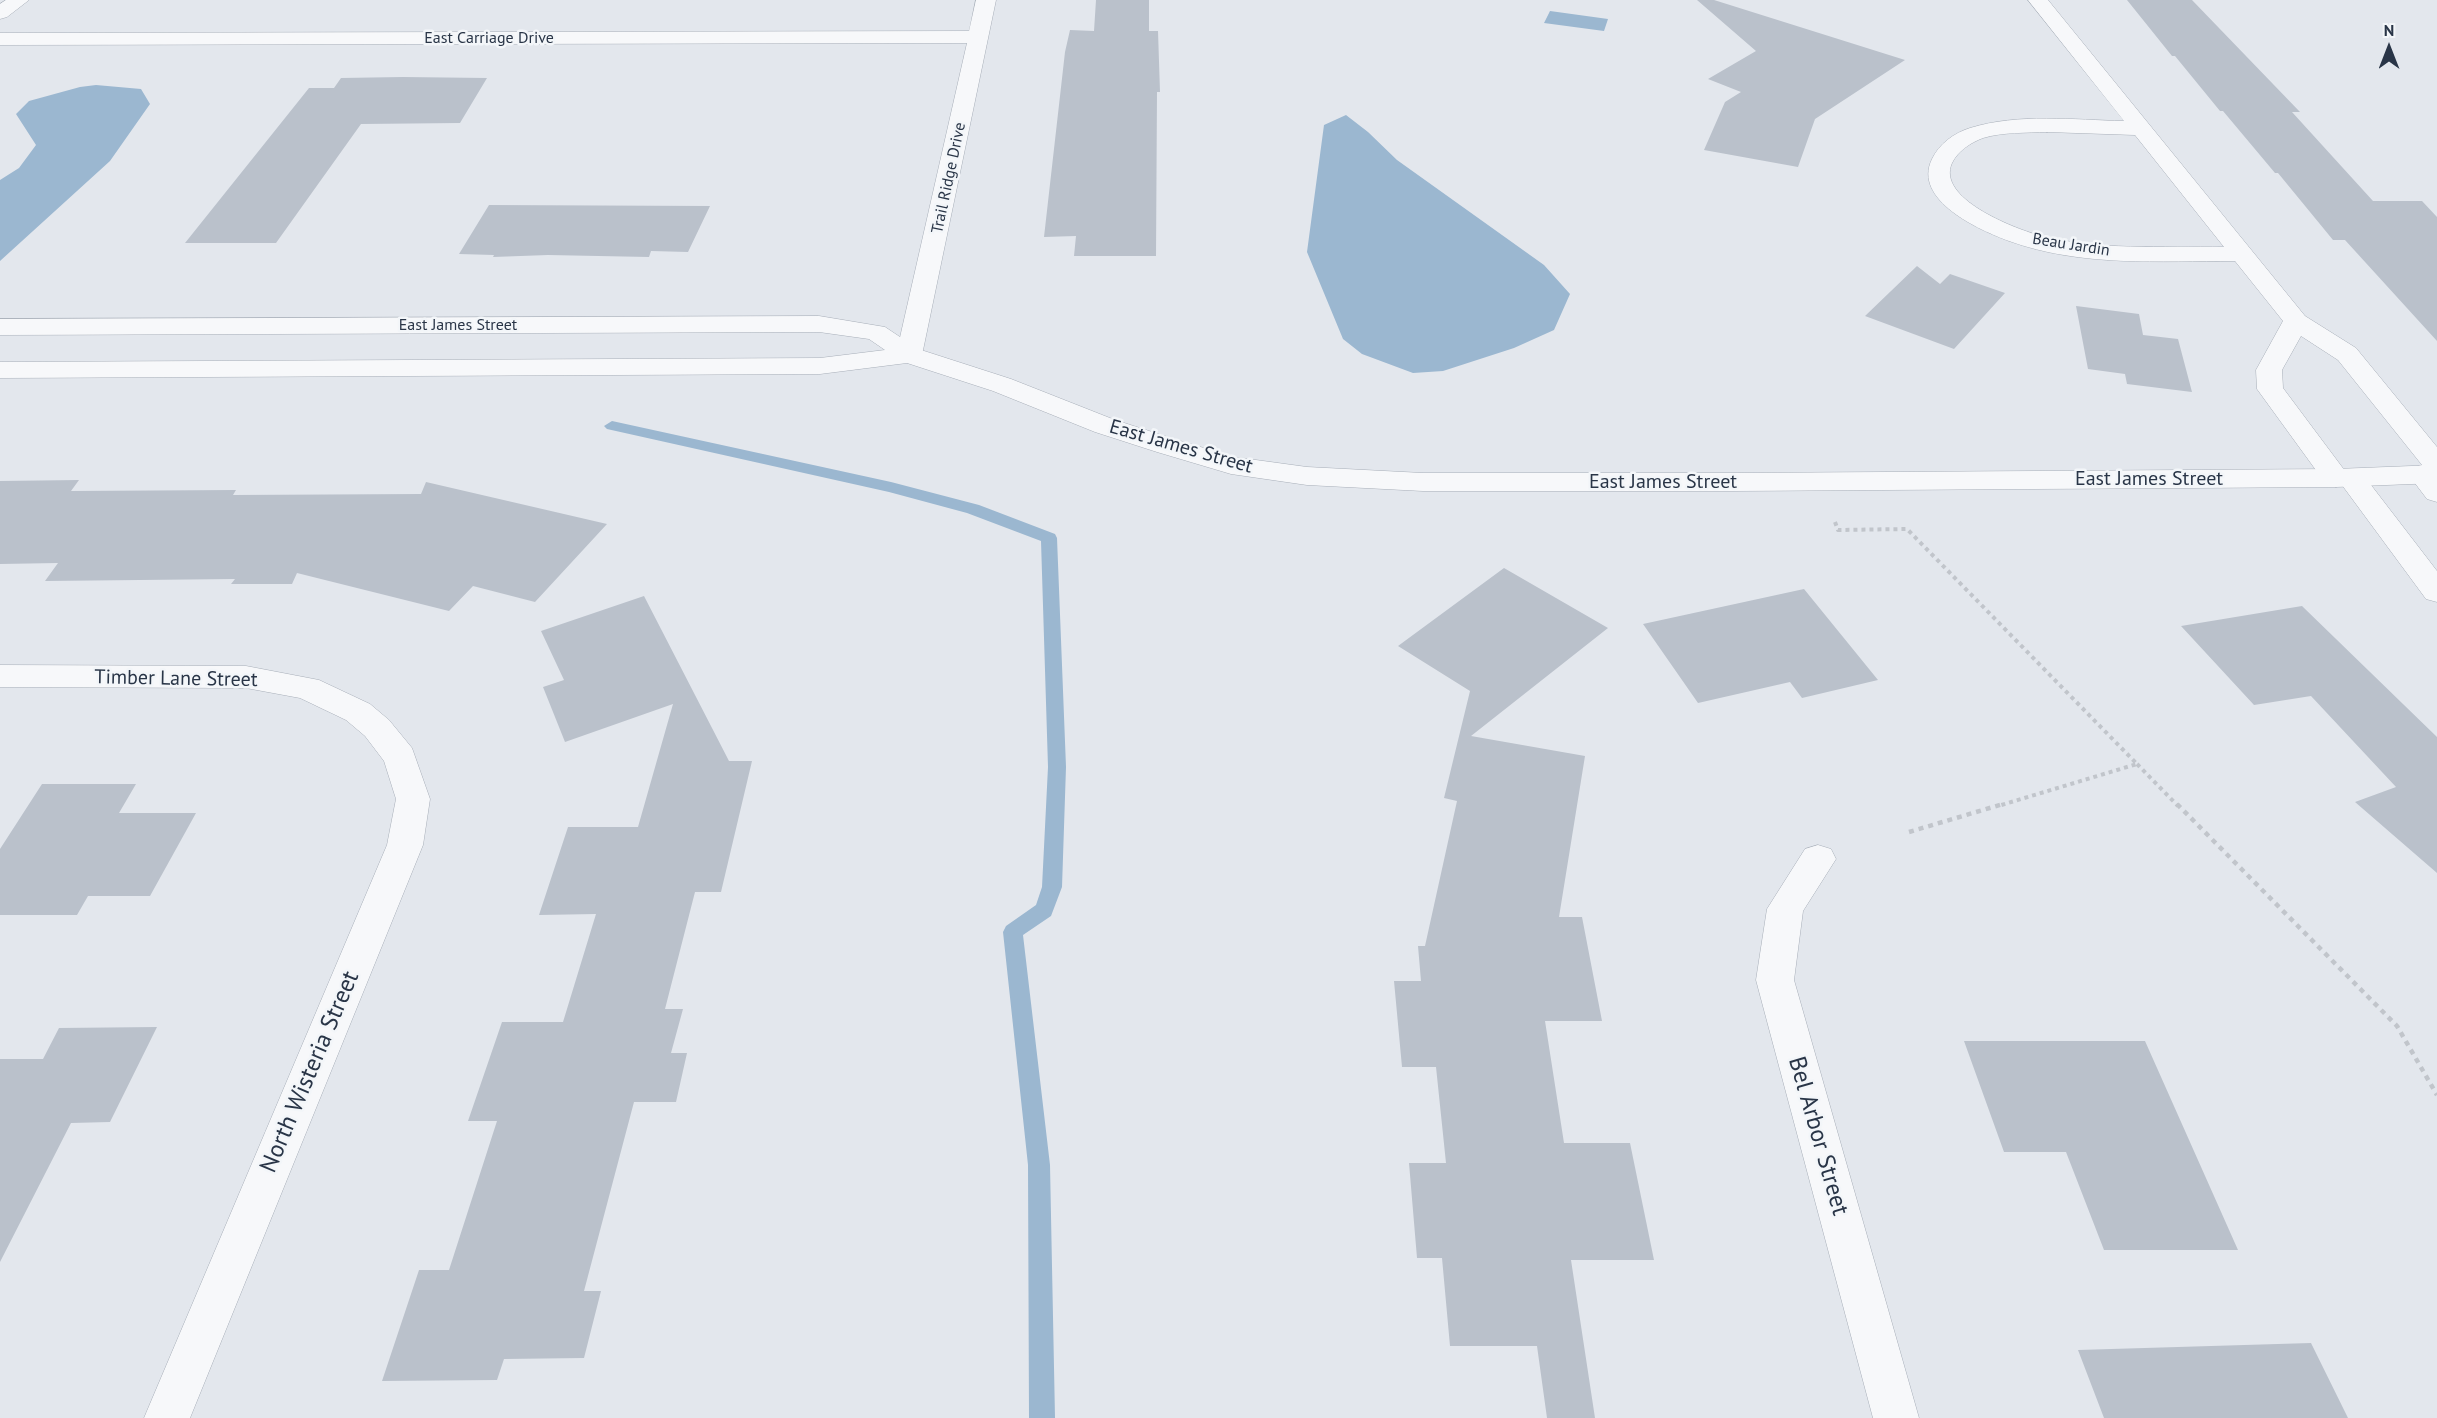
<!DOCTYPE html>
<html>
<head>
<meta charset="utf-8">
<style>
	body { margin:0 }
	#map { position:relative; width:2437px; height:1418px; overflow:hidden; background:#e3e7ed; font-family:"PT Sans",sans-serif }
	canvas { display:block }
	.north { position:absolute; left:2359px; top:18px; width:60px; height:60px; -webkit-text-stroke:4px #f3f6f9; paint-order:stroke; rotate:0deg; font-size:16px; font-weight:700; line-height:24px; text-align:center; color:#293547 }
	.north::after { content:''; display:block; margin:auto; width:21px; height:27px; background:#293547; clip-path:polygon(50% 0,100% 100%,50% 72%,0 100%) }
</style>
</head>
<body>
<div id="map">
<canvas width="2437" height="1418"></canvas>
<div class="north">N</div>
</div>
<script>
const g = document.querySelector('canvas').getContext('2d');
g.lineJoin = 'round';
function fillPath(path, color) {
  g.fillStyle = color;
  g.fill(path, 'evenodd');
}
function stroke(path, color, width, dash) {
  g.strokeStyle = color;
  g.lineWidth = width;
  g.lineCap = dash ? 'butt' : 'round';
  g.setLineDash(dash || []);
  g.stroke(path);
}
function write(font, color, halo, rows, align = 'center') {
  g.font = font + ' "PT Sans",sans-serif';
  g.lineWidth = 5;
  g.setLineDash([]);
  g.textBaseline = 'middle';
  g.strokeStyle = halo;
  g.fillStyle = color;
  for (const [text, x, y, turn = 0] of rows) {
    g.save();
    g.translate(x, y);
    g.rotate((+turn || 0) * Math.PI / 180);
    g.textAlign = isNaN(turn) ? turn : align;
    if (halo) g.strokeText(text, 0, 0);
    g.fillText(text, 0, 0);
    g.restore();
  }
}
const water = new Path2D(`
	M1550 11 1608 19 1604 31 1544 23Z
	M96 85 141 89 150 104 110 161 0 261V180L19 168 36 145 16 114 29 101 80 87Z
	M1346 115 1368 132 1397 160 1544 265 1570 294 1554 330 1514 348 1443 371 1413 373 1362 354 1343 339 1307 252 1324 125Z`);
const stream = new Path2D(`
	M612 421 891 482 979 505 1055 534 1057 538 1066 767 1062 887 1051 916 1023 935 1050 1165 1055 1418H1029L1028 1165 1003 932 1006 926 1036 905 1042 887 1048 767 1041 541 967 513 889 492 607 429 604 426Z`);
const building = new Path2D(`
	M1096 0H1149V31H1158L1160 92H1157L1156 256H1074L1076 236 1044 237 1065 52 1070 30 1094 31Z
	M1697 0H1714L1905 60 1815 119 1798 167 1704 150 1725 102 1741 92 1708 79 1756 51Z
	M2127 0H2192L2300 112H2292L2373 201H2422L2437 217V341L2345 240H2333L2278 173H2275L2223 111H2220L2175 56H2172Z
	M403 77 487 78 460 123 361 124 276 243H185L309 88H334L341 78Z
	M489 205 710 206 688 252 651 251 649 257 548 255 493 257 494 255 459 254Z
	M1917 266 1940 284 1950 274 2005 293 1954 349 1865 316Z
	M2076 306 2139 314 2143 335 2178 339 2192 392 2127 384 2125 374 2088 369Z
	M79 480 71 491 236 490 233 495 421 494 426 482 607 524 535 602 473 586 449 611 297 573 292 584H231L235 579 45 581 58 563 0 564V481Z
	M1504 568 1608 628 1471 736 1585 756 1559 917H1582L1602 1021H1545L1564 1143H1630L1654 1260H1571L1595 1418H1547L1537 1346H1450L1442 1258H1417L1409 1163H1446L1436 1067H1402L1394 981H1421L1418 946H1425L1457 801 1444 798 1470 691 1398 646Z
	M1804 589 1878 680 1802 698 1790 682 1698 703 1643 624Z
	M644 596 729 761H752L721 892H695L665 1009H683L671 1053H687L676 1102H634L584 1291H601L584 1358 504 1359 497 1380 382 1381 419 1270H449L497 1121H468L502 1022H563L596 914 539 915 568 827H638L673 704 565 742 543 687 564 680 541 631Z
	M2302 606 2437 737V873L2355 802 2396 787 2311 696 2254 705 2181 626Z
	M42 784H136L119 813H196L150 896H88L77 915H0V849Z
	M157 1027 110 1122 71 1123 0 1262V1059H43L59 1028Z
	M1964 1041H2145L2238 1250H2104L2066 1152H2004Z
	M2311 1343 2348 1418H2104L2078 1350Z`);
const pathFar1 = new Path2D(`
	M1835 522 1838 530 1907 529 2137 764 1998 806
	M2137 764 2178 806`);
const path = new Path2D(`
	M2177 804 2397 1026 2437 1095
	M1909 832 2003 804`);
const minor = new Path2D(`
	M6 0H29L7 17 0 19V4Z
	M976 0H996L922 355 918 361 909 363 900 361 896 355 967 43 0 45V33L969 31Z
	M2028 0H2048L2305 316 2356 348 2437 447V502L2427 499 2408 474 2412 468 2422 465 2338 360 2301 336 2282 370 2283 388 2345 471 2351 469 2361 472 2437 571V602L2426 599 2342 485 2336 487 2326 484 2257 389 2256 370 2283 321 2235 261C2160 261 2081 267 2009 241 1979 230 1912 200 1932 159 1939 144 1954 133 1970 128 2019 113 2073 120 2124 121ZM2047 132 2135 135 2224 247C2162 246 2098 251 2038 235 2013 228 1936 198 1952 163 1958 151 1970 143 1983 138 2003 132 2026 133 2047 132Z
	M0 665 246 666 319 680 370 704 389 720 412 748 430 799 423 845 190 1418H144L387 845 396 799 384 761 365 736 346 720 300 698 246 688 0 687Z
	M1818 845 1831 849 1836 859 1803 911 1794 980 1919 1418H1873L1756 980 1767 909 1805 849Z`);
const tertiary = new Path2D(`
	M819 316 885 327 918 349 1011 379 1115 420 1177 440 1234 457 1307 467 1423 473H1734L2336 469 2437 465V483L2336 487 1734 491H1423L1307 485 1231 474 1157 452 1095 432 993 391 907 363 820 374 0 378V362L820 358 885 350 869 339 819 332 0 335V319Z`);
const farStreetnames = [
	["East Carriage Drive",489,38],
	["Trail Ridge Drive",949,178,-78],
	["Beau Jardin",2071,245,9],
	["East James Street",458,325]
];
const streetNames = [
	["East James Street",1181,447,16],
	["East James Street",2149,479],
	["East James Street",1663,482],
	["Timber Lane Street",176,679,1]
];
const nearStreetnames = [
	["North Wisteria Street",310,1072,-67],
	["Bel Arbor Street",1818,1136,74]
];
fillPath(water, '#9bb7d0');
fillPath(stream, '#9bb7d0');
fillPath(building, '#bac1cb');
stroke(minor, '#a7aeb8', 1);
stroke(tertiary, '#a7aeb8', 1);
stroke(pathFar1, '#c1c5cb', 4, [4, 4]);
stroke(path, '#c1c5cb', 4.5, [5, 5]);
fillPath(minor, '#f7f8fa');
fillPath(tertiary, '#f7f8fa');
write('16px', '#293547', '#f3f6f9', farStreetnames);
write('20px', '#293547', '#f3f6f9', streetNames);
write('24px', '#293547', '#f3f6f9', nearStreetnames);
</script>
</body>
</html>
